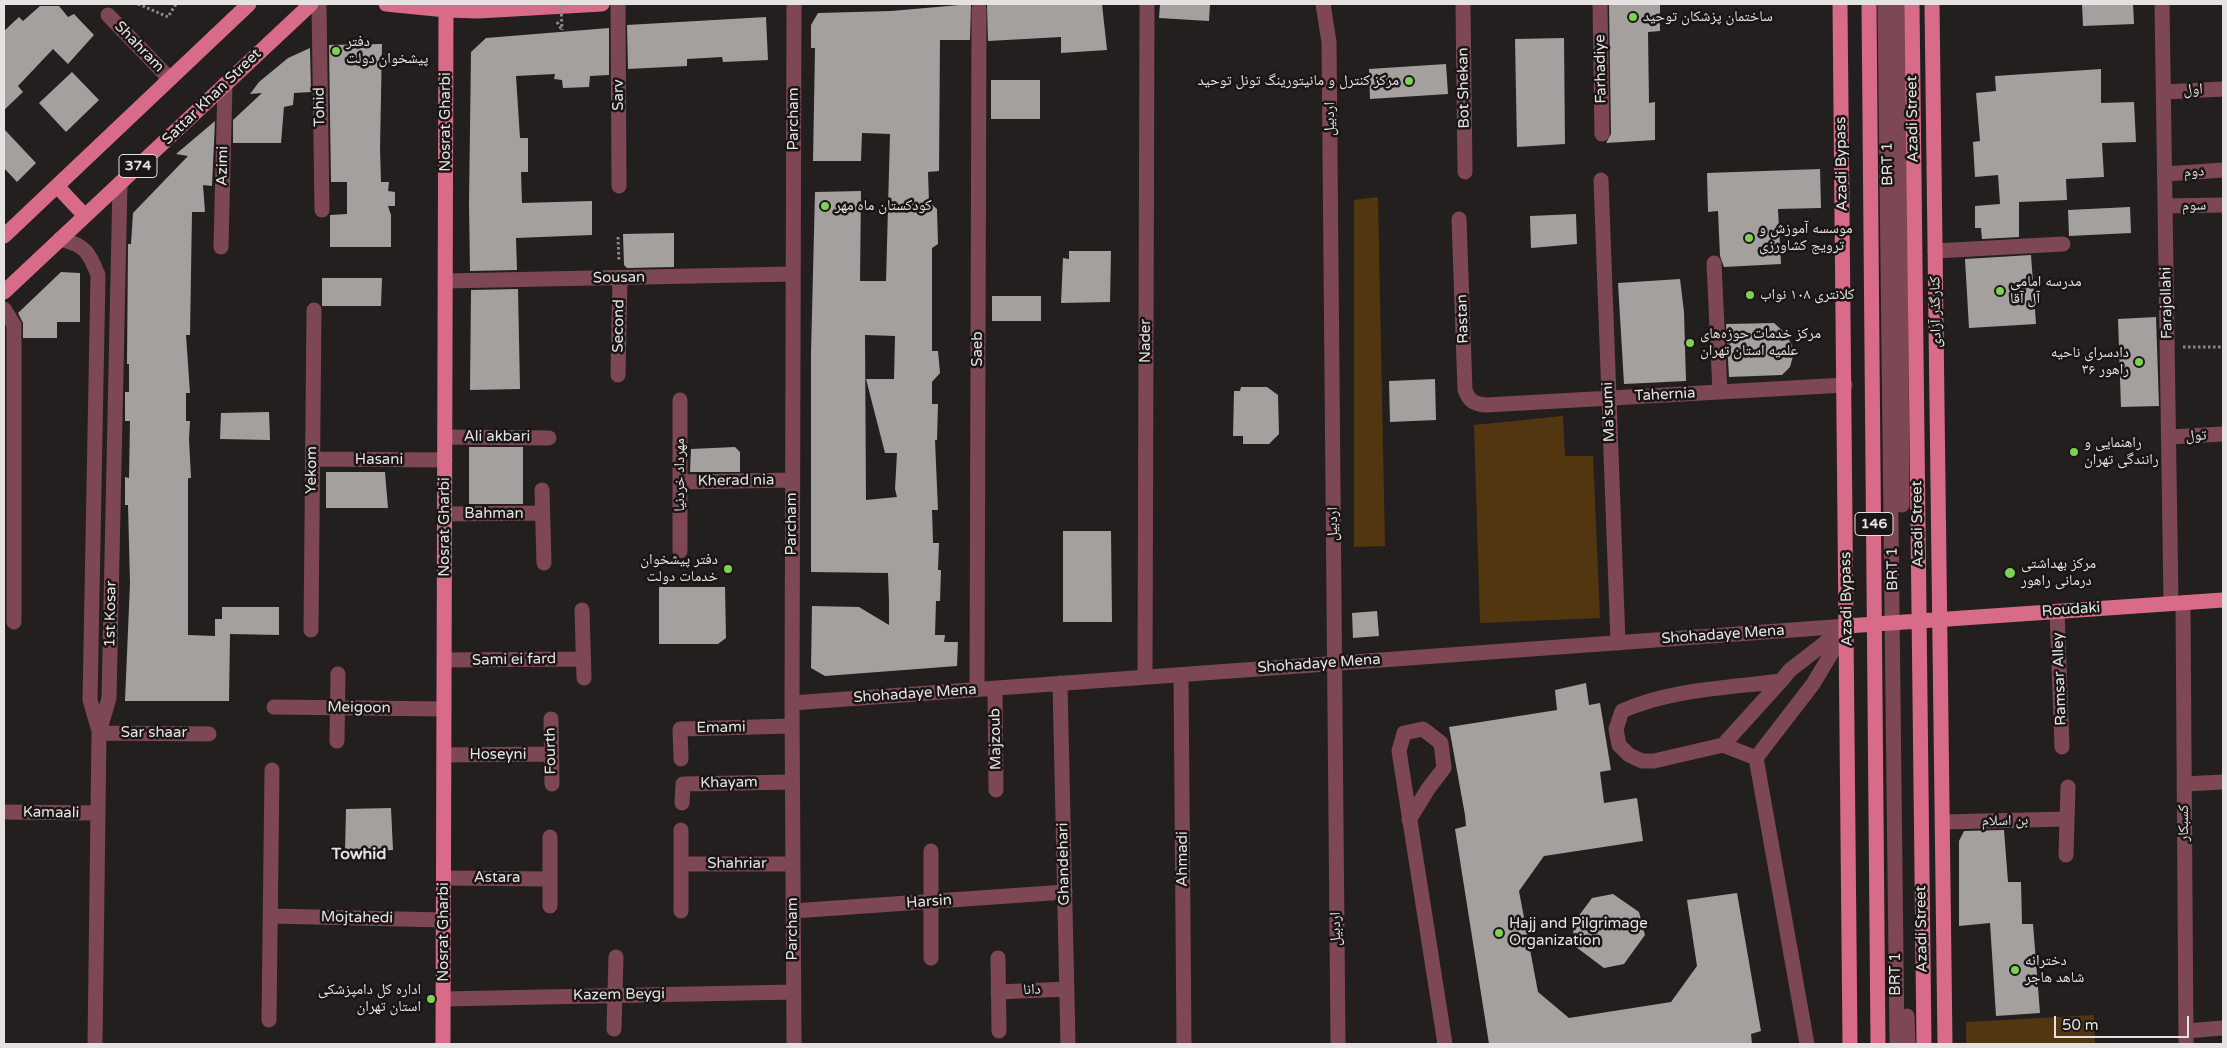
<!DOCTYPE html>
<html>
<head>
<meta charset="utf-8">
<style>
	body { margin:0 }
	#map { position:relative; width:2227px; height:1048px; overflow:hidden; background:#231f1f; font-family:"Varela Round",sans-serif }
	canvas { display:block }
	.frame { position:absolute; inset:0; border:5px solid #e5e2e1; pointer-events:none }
	.scale { position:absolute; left:2054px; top:1016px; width:135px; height:22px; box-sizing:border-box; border:2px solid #e5e2e1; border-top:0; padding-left:6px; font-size:15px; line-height:18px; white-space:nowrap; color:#e5e2e1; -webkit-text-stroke:4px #1a1615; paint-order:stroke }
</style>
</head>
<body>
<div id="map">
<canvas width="2227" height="1048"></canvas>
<div class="frame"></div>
<div class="scale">50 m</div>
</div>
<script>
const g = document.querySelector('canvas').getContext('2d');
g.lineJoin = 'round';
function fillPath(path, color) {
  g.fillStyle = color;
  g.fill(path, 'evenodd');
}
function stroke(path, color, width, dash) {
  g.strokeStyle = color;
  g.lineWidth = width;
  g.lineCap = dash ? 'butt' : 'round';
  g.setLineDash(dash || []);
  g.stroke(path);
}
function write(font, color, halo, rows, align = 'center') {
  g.font = font + ' "Varela Round","Noto Naskh Arabic",sans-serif';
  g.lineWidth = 5;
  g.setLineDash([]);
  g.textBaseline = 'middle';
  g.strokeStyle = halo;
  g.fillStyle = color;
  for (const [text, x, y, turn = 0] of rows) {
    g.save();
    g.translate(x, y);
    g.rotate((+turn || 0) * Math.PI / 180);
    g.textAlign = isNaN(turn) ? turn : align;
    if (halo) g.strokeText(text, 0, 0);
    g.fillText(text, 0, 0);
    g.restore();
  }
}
const green = new Path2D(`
	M1378 197 1385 546 1354 547V200Z
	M1563 416 1565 456H1593L1600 618 1480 623 1474 425Z
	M2094 1015 2095 1044H1966V1022Z`);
const building = new Path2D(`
	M971 4 970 40H940L939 171 928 172 929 202 937 209 938 244 932 248V351H938L940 373 932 382V404H938L937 440H935L938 510H932L933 543H939L938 570H941L940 601H936L935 635H945L944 642H958L957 666 825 676 811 668 812 606 859 607 889 625V600L888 573 811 572V353L815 192 861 191 860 281H886L890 134 862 133 861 161H813L815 48H811V25L818 13 891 11ZM865 335 895 336 894 379H866L885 453H897L895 489 897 497 866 500Z
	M987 4H1102L1107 50 1061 53V37L988 41Z
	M1160 4H1210L1209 21 1159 18Z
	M1609 4H1660V31L1648 32 1649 103 1655 102V140L1606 143 1611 134Z
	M2082 4H2133L2134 24 2083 26Z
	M40 6H59L68 17 74 14 94 35 68 64 53 49 18 86 23 92 4 110V31L19 17 23 21Z
	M766 17 768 60 723 62 722 57 687 59V66L628 69 627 25Z
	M609 28V75L590 76 589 87 563 88 562 80 554 79 555 74 516 76 520 138H528V172H521L522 203 592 201V235L516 238 517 270 470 271 469 204 471 52 486 38Z
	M1564 38 1565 144 1517 147 1515 39Z
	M382 44 380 149 381 182H389L388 191 395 192V206H388L391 215V247H330V215L347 214V182H331L329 45Z
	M310 48 311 92 294 93 293 105 284 107 281 143H233V120L262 93 250 94 259 82 288 58Z
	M1446 64 1448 94 1370 99 1369 69Z
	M2101 69V103L2134 102 2136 142 2102 143 2104 177 2066 179 2067 200 2019 202V237L1982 239 1981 228H1975V206L2000 204 1998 175 1975 177 1973 142 1980 141 1976 93 1996 91 1995 76Z
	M72 72 99 100 66 132 39 103Z
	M991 80H1040V119H991Z
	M215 121 212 186 203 185 205 212H192L190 335H186L190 393H186V421H190L189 439 191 478H188V635L215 636V619H222V607H279V635L230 634 229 701H125L130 583 128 505H125V477L129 478 130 421H125V392H129V364H127L128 244H131L133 213 188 156 176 154Z
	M4 129 36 163 17 182 4 168Z
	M1820 169 1821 208 1778 209 1781 264 1724 267 1720 256 1718 211 1708 212 1707 173Z
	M2130 207 2131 233 2069 236 2068 210Z
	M1576 214 1577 244 1531 248 1530 216Z
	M674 233V267L627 268 624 265 623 234Z
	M1069 251H1111L1110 302 1061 303 1063 258 1069 259Z
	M2031 255 2036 324 1969 328 1965 259Z
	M61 272 80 273V322H57V338H23V323L18 313Z
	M322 278H382L381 306H322Z
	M1680 279 1684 312 1686 381 1624 384 1618 283Z
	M518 289 520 389 470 390 471 290Z
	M992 296H1041V321H992Z
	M2156 317 2159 406 2121 407 2118 319Z
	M1774 323 1785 333 1792 345 1793 356 1790 367 1782 375 1729 377 1726 324Z
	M1435 379 1436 420 1390 422 1389 381Z
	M1241 387H1267L1278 395 1279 434 1269 444H1243V436H1233L1234 391H1240Z
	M269 412 270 440 220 439 221 413Z
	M469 447H523V504H469Z
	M735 447 740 452V472H690L691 449Z
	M326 472H385L388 508H326Z
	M1063 531H1111L1112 622H1063Z
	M659 587H725L726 638 718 644H659Z
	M1377 611 1379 636 1353 638 1352 613Z
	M1586 683 1589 705 1600 703 1611 770 1600 772 1604 803 1637 798 1643 841 1544 856 1519 891 1538 992 1569 1018 1671 1002 1697 966 1687 900 1737 893 1761 1031 1751 1034 1752 1044H1489L1455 829 1466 826 1465 815 1449 727 1557 710 1555 690Z
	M391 808 393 850 345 852 346 809Z
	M2004 830 2008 882H2021L2022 924H2033L2040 1013 1996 1016 1990 923 1959 926V841L1964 831Z
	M1613 894 1639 912 1645 935 1624 964 1604 968 1576 947 1572 925 1592 898Z`);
const path = new Path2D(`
	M138 4 168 17 176 4
	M557 22 562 30
	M618 237 619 262
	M2183 347H2223`);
const minor = new Path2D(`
	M319 4 322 210
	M618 4 619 186
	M1323 4 1329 42 1338 1044
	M1463 4 1465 172
	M1600 4 1602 134
	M1885 4 1897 1044
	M1899 4 1902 505
	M2162 4 2171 603
	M108 15 169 78
	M2164 92 2223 89
	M2165 174 2223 170
	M1601 180 1618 643
	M2165 206 2223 205
	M1459 219 1465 390C1469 401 1474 404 1486 405L1845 385
	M60 239C85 245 89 252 98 275L90 700 99 731
	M221 247 225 84
	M1935 251 2063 244
	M1714 263 1720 392
	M445 281 793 274
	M4 309 14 325V622
	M618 375 620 278
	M680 400V551
	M445 437 549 438
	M2169 437 2223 434
	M313 459 445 460
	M680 482 792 480
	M542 490 544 563
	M445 514 542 513
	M2183 603 2186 1044
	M582 610 584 678
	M2057 611 2062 747
	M311 630 314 310
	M445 660 583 659
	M1181 675 1184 1044
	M1145 677 1147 5
	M1781 681C1728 688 1671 689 1622 711L1616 729 1619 745 1629 755 1642 761H1654L1723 745 1781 681 1790 670 1847 626
	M1060 683 1068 1044
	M995 688 996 790
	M977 689 979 9
	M792 703 1847 626
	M274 707 444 709
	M551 719 552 784
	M99 733 209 734
	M337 741 338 674
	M1723 745 1756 758
	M444 755 551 754
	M681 759 680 729 792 726
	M2184 784 2223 782
	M682 803 683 784 792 782
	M4 812 98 813
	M1409 820 1428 789 1444 768 1441 743 1423 729 1404 733 1399 751 1445 1044
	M1943 822 2067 819
	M2066 855 2068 787
	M681 864H793
	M444 878 549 879
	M550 906V837
	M681 911V830
	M793 911 1065 892
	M270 916 444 920
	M931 958V851
	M998 958 999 1031
	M998 992 1067 989
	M443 999 794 992
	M1907 1016 1908 1044
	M269 1020 272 770
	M614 1029 616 957
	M2186 1031 2223 1028
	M95 1044 99 733 109 698 120 183
	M794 1044 792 703 794 4
	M1807 1044 1756 758 1813 684 1843 634`);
const major = new Path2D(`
	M386 4 446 10 478 11 602 4
	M1840 4 1850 1044
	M1869 4 1878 1044
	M1912 4 1924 1044
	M1932 4 1945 1044
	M57 186 85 216
	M4 236 249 4
	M4 292 311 4
	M1847 626 2223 600
	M443 1044 446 4`);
const pathBridge = new Path2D(`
	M561 4 562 30`);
const markers = [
	[1633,17,5,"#7dd154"],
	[336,51,5,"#7dd154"],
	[1409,81,5,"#7dd154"],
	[825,206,5,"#7dd154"],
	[1749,238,5,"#7dd154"],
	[2000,291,5,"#7dd154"],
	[1750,295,5,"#7dd154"],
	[1690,343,5,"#7dd154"],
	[2139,362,5,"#7dd154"],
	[2074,452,5,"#7dd154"],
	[728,569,5,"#7dd154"],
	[2010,573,6,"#7dd154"],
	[1499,933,5,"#7dd154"],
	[2015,970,5,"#7dd154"],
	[431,999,5,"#7dd154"]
];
const shields = [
	[138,166,38],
	[1874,524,38]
];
const shieldNames = [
	["374",138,166],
	["146",1874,524]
];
const poiNames = [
	["ساختمان پزشکان توحید",1643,17],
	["دفتر",346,42],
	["پیشخوان دولت",346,59],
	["مرکز کنترل و مانیتورینگ تونل توحید",1399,81,"right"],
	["کودکستان ماه مهر",835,206],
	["موسسه آموزش و",1759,229],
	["ترویج کشاورزی",1759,246],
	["مدرسه امامی",2010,282],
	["آل آقا",2010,299],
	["کلانتری ۱۰۸ نواب",1760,295],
	["مرکز خدمات حوزه‌های",1700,334],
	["علمیه استان تهران",1700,351],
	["دادسرای ناحیه",2129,353,"right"],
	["۳۶ راهور",2129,370,"right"],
	["راهنمایی و",2084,443],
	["رانندگی تهران",2084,460],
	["دفتر پیشخوان",718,560,"right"],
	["خدمات دولت",718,577,"right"],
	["مرکز بهداشتی",2021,564],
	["درمانی راهور",2021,581],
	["Hajj and Pilgrimage",1509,924],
	["Organization",1509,941],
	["دخترانه",2025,961],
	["شاهد هاجر",2025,978],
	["اداره کل دامپزشکی",421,990,"right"],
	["استان تهران",421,1007,"right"]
];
const streetNames = [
	["Shahram",139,47,46],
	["Farhadiye",1601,69,-91],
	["Bot Shekan",1464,88,-91],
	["اول",2193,90,-4],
	["Sarv",619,95,-90],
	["Sattar Khan Street",212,97,-44],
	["Tohid",320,107,-91],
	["Parcham",794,119,-90],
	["اردبیل",1330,119,-90],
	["Azadi Street",1913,119,-91],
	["Nosrat Gharbi",446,122,-90],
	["Azadi Bypass",1842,164,-91],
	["BRT 1",1888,164,-91],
	["Azimi",223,166,-89],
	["دوم",2194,172,-4],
	["سوم",2194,206,-2],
	["Sousan",619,278,-1],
	["Farajollahi",2167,303,-91],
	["کنارگذر آزادی",1936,312,-91],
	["Rastan",1463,319,-92],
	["Second",619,326,-89],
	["Nader",1146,341,-90],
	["Saeb",978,349,-90],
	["Tahernia",1665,395,-3],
	["Ma'sumi",1609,412,-92],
	["تول",2196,436,-3],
	["Ali akbari",497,437],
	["Hasani",379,460],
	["Yekom",312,470,-89],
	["مهرداد خردنیا",680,475,-90],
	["Kherad nia",736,481,-1],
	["Bahman",494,514],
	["Parcham",792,524,-90],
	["اردبیل",1333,524,-90],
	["Azadi Street",1918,524,-91],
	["Nosrat Gharbi",445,527,-90],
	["BRT 1",1893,569,-91],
	["Azadi Bypass",1847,599,-91],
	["Roudaki",2071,610,-4],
	["1st Kosar",111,614,-89],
	["Shohadaye Mena",1723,635,-4],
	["Sami ei fard",514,660,-1],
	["Shohadaye Mena",1319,664,-4],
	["Ramsar Alley",2060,679,-92],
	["Shohadaye Mena",915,694,-4],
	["Meigoon",359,708,1],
	["Emami",721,728,-1],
	["Sar shaar",154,733],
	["Majzoub",996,739,-91],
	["Fourth",551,751,-91],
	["Hoseyni",498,755],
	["Khayam",729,783,-1],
	["Kamaali",51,813,1],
	["بن اسلام",2005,821,-1],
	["کسبکار",2184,823,-90],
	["Ahmadi",1183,859,-90],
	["Shahriar",737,864],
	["Ghandehari",1064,864,-91],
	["Astara",497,878],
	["Harsin",929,902,-4],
	["Mojtahedi",357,918,1],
	["Parcham",793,929,-90],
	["اردبیل",1336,929,-91],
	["Azadi Street",1922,929,-91],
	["Nosrat Gharbi",444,932,-90],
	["BRT 1",1896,974,-90],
	["دانا",1032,990,-2],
	["Kazem Beygi",619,995,-1]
];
const neighbourhoodNames = [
	["Towhid",359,855]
];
fillPath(green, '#513610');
fillPath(building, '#a4a09d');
stroke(path, '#8c8888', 3, [2.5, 2.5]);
stroke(minor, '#7d4754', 15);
stroke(major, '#d86b88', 15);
stroke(pathBridge, '#8c8888', 3, [2.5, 2.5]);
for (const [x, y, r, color] of markers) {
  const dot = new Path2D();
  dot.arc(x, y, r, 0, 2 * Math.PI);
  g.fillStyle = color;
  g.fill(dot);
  stroke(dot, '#1a1615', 2);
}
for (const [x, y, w] of shields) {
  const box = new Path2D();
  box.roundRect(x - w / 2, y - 11.5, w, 23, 4);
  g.fillStyle = '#1a1615';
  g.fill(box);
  stroke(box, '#e5e2e1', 1);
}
write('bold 14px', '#e5e2e1', null, shieldNames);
write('15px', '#e5e2e1', '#1a1615', poiNames, 'left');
write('15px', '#e5e2e1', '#1a1615', streetNames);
write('bold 16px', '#e5e2e1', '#1a1615', neighbourhoodNames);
</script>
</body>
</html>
